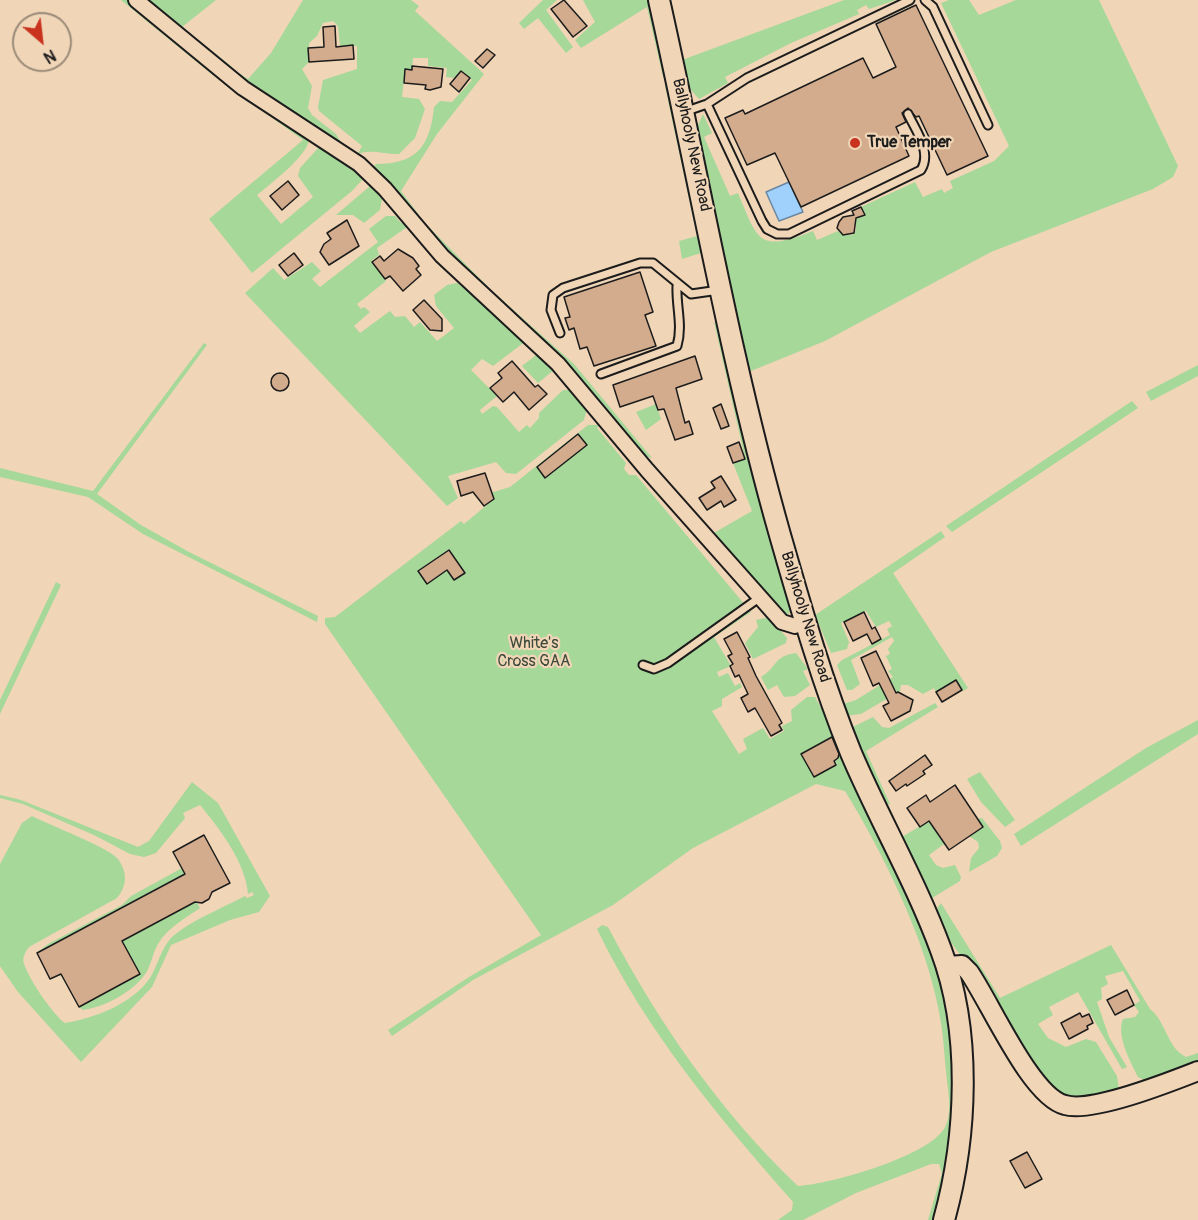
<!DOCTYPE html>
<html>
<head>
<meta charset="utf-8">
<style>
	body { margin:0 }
	#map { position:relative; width:1198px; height:1220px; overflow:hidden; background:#f0d5b7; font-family:Pangolin,sans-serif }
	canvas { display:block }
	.north { position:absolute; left:12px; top:12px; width:60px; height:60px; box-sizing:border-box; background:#f0d5b7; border:2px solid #9b8b79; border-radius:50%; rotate:152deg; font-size:16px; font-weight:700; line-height:24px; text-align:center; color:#1c1c1c }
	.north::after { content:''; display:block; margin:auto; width:21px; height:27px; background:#c8321e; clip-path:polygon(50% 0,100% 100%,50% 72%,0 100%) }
</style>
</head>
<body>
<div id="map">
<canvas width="1198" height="1220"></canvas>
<div class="north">N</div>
</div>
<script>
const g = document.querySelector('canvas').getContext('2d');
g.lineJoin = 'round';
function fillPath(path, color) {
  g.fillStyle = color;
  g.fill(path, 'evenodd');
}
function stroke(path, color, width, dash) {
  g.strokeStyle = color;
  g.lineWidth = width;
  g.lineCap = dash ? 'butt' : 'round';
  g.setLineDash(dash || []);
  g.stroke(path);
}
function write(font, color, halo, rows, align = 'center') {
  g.font = font + ' Pangolin,sans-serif';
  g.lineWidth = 4.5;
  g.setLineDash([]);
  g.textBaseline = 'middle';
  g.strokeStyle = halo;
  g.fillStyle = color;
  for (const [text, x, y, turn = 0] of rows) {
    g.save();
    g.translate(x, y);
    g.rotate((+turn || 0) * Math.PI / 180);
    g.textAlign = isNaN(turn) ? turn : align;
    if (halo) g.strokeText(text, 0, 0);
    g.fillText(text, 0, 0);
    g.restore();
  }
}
const green = new Path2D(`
	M121 0H130L309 139C309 155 269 185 257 195L281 224 313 197 298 176 300 168 320 146 345 159 363 175V179L352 191 252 273 209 219 303 140 214 76Z
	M142 0H216L182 27 232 67 229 70Z
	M303 0H411L419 6 415 11 484 74 437 134 401 191 419 215 416 218 389 182 372 169 376 164C417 164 430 146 434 107L440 101 452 102 472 80 462 71 455 78 446 77 447 68 428 66V58H413L412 70H405L402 97 419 99 425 109 415 138 399 154C387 155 367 148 357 155L362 146 319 111 318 107 323 80 357 69V46H340L338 26 333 21 323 23 317 36 309 43V62L302 69 312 86 308 108 312 115 336 134 342 144H335L236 76 239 73 248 79 271 53Z
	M543 0H557L546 10 573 47 566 53 538 18 524 29 519 23Z
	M583 0H653L670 73 663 77 647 7 581 48 575 40 595 22Z
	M844 0H896L869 9 866 5 857 10 859 14 791 43 725 77 728 83 699 99 689 88 682 60Z
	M949 0H969L979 15 1016 0H1099L1178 166 1173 177 1153 189 991 252 825 341 746 373 694 134 703 114 712 133 704 137 730 196 738 193C758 241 758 253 813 231L817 240 838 231 843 235H852L856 230V219L864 215 861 207 915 182 923 197 942 189 944 193 953 188 950 181 994 161 1009 146 941 3Z
	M672 84 704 252 682 259 679 241 697 236 665 86Z
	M370 186 382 199 380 210 364 223 353 215H336Z
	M386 216H395L401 223 405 222 407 227 377 248 379 255 371 261 386 281 357 304 361 309 364 307 370 312 354 326 360 333 390 311 395 317 405 316 414 327 420 322 437 341 454 328 436 306 434 295 447 285 457 283 486 303 484 305 519 339 521 337 526 341 493 366 482 359 471 370 497 396 480 410 482 414 493 406 497 407 519 432 527 425 530 428 539 418V413L563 390H572L587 408 584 420 516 474 506 473 496 462 448 476 458 498 447 506 245 293 273 268 284 280 312 262 321 271 312 279 320 287 378 242 369 229Z
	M425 223 492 291 574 364 652 458 642 455 421 226Z
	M714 322H717L722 329 792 611 786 615 781 614 712 534 752 511 733 463 745 458Z
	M204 343 207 345 97 494 141 525 189 552 318 616 317 622 143 534 88 497 0 477V468L93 491Z
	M539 353 554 370 538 383 522 366Z
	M1198 365V376L1151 401 1146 392Z
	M1132 401 1138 408 952 532 946 526Z
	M656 404 661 419 646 430 636 412Z
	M588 425H599L597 428 626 463 624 469 629 475H636L751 612 714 637 731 666 717 672 719 677 728 673 735 686 740 683 742 687 722 699V706L712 711 739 754 747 749 743 739 763 728 770 739 784 731 782 726 792 721 791 710 807 697H815L821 708 825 706 941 969 953 1044 955 1137 938 1220H928L942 1173 939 1164H931L856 1193 803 1220H778L792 1210 793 1202C719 1118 646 1031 597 929L602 925 608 927C658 1022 720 1112 798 1186 831 1184 926 1157 944 1129 954 1113 947 1088 946 1071 944 1051 943 1031 939 1012 926 940 883 853 845 791L816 784 693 848 613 905 473 980 392 1036 388 1030 469 977 541 935 325 624V618L335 617 461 521 464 524 494 499 490 493 510 487Z
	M941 531 945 537 893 573 968 688 963 691 956 681 936 692 934 688 923 694 908 685H901L900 691 861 714 844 716 843 704 856 700 893 677 888 671 892 669 886 656 890 654 888 649 894 641 892 637 851 660 860 684 852 690H847L837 665 842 660 890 635 887 629 892 626 889 621 876 627 866 611 841 623 849 642 847 649 831 653 815 615Z
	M56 582 61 585 0 714V700Z
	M769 617 787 638 786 643 753 659 745 643 758 627 756 620Z
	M796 653 808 669 803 671 810 685 795 696 784 697 777 685 768 690 761 677C778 667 773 656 796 653Z
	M935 703 938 707 866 751 890 804 883 806 849 729 873 717 882 727 889 728Z
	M1198 720V734L1021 846 1014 834 1146 748Z
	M980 772 1015 820 1005 827 981 802 967 779Z
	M192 782 218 803 270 896 259 912 230 920 171 945 152 987 81 1062 18 992 0 966V864L22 823 32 816C49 825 108 847 118 859 128 873 127 886 117 898L29 947C25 952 22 958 24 964 29 979 53 1015 65 1023 95 1018 132 1004 150 978 158 965 161 948 172 937 193 919 221 909 245 896L247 898 254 895 252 892 248 894C246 863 219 828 200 805L183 813 185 818 156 853 144 857 130 854 96 836 23 804 0 798V795L21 800 138 847 149 841Z
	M982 818 1000 841 1002 848 997 856 969 872 971 858 979 848 978 842 969 836 977 819Z
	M929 821 944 844 929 855 936 865 943 868 955 865 961 877 960 881 932 898 926 897 900 838Z
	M182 868 185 874 37 953 48 944 122 905 131 896Z
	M196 901 200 908C186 918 167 928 158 944 152 954 151 968 143 977 129 994 104 1007 83 1010L79 1007 140 974 127 950 65 983 60 974Z
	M941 903 1000 998 1111 945 1150 1009C1166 1021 1167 1048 1186 1057L1198 1053V1066L1149 1083 1138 1077C1130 1061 1116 1035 1123 1019L1135 1017 1139 1012 1134 1005 1140 1001 1123 971 1105 976 1108 984 1101 988 1102 999 1097 1002 1109 1037 1127 1067 1122 1069 1078 992 1049 1007 1053 1015 1038 1024 1048 1038 1066 1047 1086 1039 1096 1042 1117 1076 1119 1089 1079 1101 1049 1091 990 995 944 933 934 912Z`);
const water = new Path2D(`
	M789 182 803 212 779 221 766 192Z`);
const building = new Path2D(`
	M564 0 587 26 573 37 551 9Z
	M916 5 988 156 947 175 919 116 916 117 908 108 902 113 906 122 896 127 909 156 801 207 775 153 747 165 725 118 743 110 745 114 863 58 873 78 896 67 876 24Z
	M335 26 336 47 353 45 354 59 309 62 308 48 324 47 323 27Z
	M487 49 495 55 483 68 475 61Z
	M412 66 443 69 441 87 430 90 425 89 426 85 404 83 405 69 412 70Z
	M461 71 470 78 459 92 450 84Z
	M288 181 299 195 282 210 270 196Z
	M861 207 865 215 856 218 854 233 843 235 837 228 839 222 843 217 854 215 852 211Z
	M347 220 359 246 329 265 320 252 324 244 331 239 327 233Z
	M398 249 413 258 419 266 416 269 421 275 403 291 390 276 385 279 372 262 380 256 384 261Z
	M294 253 303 265 288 276 279 265Z
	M640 272 653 312 645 315 656 346 594 366 587 347 580 349 574 328 569 330 565 318 570 317 564 297Z
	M424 300 442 319V331L430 330 413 310Z
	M695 356 702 379 676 388 685 423 689 421 693 434 675 440 664 409 658 410 653 396 620 407 613 385Z
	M512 361 535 387 538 385 547 394 529 410 514 392 503 402 490 388 502 378 498 373Z
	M271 382a9 9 0 1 1 18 0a9 9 0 1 1-18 0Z
	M721 404 729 426 721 429 713 408Z
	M578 434 587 445 545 478 537 467Z
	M739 442 745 459 733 463 727 447Z
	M485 473 494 499 484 506 473 492 461 496 457 481Z
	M721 476 736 500 724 507 721 501 707 510 699 498 715 488 711 482Z
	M449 550 465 573 454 580 447 570 427 584 418 571Z
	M864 612 872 629 875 627 881 639 872 644 867 634 853 641 844 622Z
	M737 632 750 657 748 658 756 676 782 723 779 725 782 730 771 736 755 708 748 712 741 698 748 694 739 675 735 677 730 666 733 664 728 656 732 654 724 639Z
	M876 651 896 693 898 692 913 700 910 711 891 721 883 706 889 703 879 683 873 686 861 658Z
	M956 680 962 690 942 702 936 692Z
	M832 737 839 754 838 758 834 761 836 765 814 777 801 754Z
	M925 755 932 765 923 771 925 774 907 786 906 784 896 791 889 781Z
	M955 785 983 827 949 850 929 821 920 827 907 808 926 795 930 802Z
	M204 835 230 883 212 892 209 899 202 903 195 902 122 941 140 974 79 1007 61 974 50 979 37 953 185 874 173 852Z
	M1127 990 1134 1005 1115 1015 1107 1000Z
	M1080 1013 1082 1017 1089 1014 1093 1023 1087 1026 1088 1029 1069 1039 1061 1023Z
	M1027 1152 1042 1179 1025 1188 1010 1161Z`);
const service = new Path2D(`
	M925 0 933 7 988 125
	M707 104 762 221 767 229 777 234H789L921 170C932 152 916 131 908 114
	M684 112 707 104 747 78 910 0
	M560 333 551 310 553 295 563 288 640 263H653L691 294 719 290
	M601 374 677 346C683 326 676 306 677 286
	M643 665 654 669 668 663 759 598`);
const minor = new Path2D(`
	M136 0 243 88 359 164 385 189 442 256 558 364 647 470 782 622 795 626 806 621`);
const tertiary = new Path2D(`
	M947 966 962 965 969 972C990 1002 1031 1097 1065 1105 1092 1113 1170 1082 1198 1071`);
const secondary = new Path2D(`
	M659 0C699 178 730 359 780 535 801 608 822 682 851 753 879 819 916 882 941 950 972 1032 967 1137 944 1220`);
const markers = [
	[855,143,6,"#c8321e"]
];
const poiNames = [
	["True Temper",867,143]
];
const streetNames = [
	["Ballyhooly New Road",691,145,78],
	["Ballyhooly New Road",805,617,73]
];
const parkNames = [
	["White's",534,644],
	["Cross GAA",534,662]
];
fillPath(green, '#a6d89a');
fillPath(water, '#a0d0fc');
stroke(water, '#6b88a2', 1.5);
fillPath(building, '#d2ac8d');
stroke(building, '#1c1c1c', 1.5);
stroke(service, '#1c1c1c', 11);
stroke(minor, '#1c1c1c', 18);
stroke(tertiary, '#1c1c1c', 22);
stroke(secondary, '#1c1c1c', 24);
stroke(service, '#f0d5b7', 7);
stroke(minor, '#f0d5b7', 14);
stroke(tertiary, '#f0d5b7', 18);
stroke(secondary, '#f0d5b7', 20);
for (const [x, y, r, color] of markers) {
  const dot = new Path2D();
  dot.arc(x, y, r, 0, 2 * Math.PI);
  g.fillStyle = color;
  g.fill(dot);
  stroke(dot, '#f0d5b7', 2);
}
write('bold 16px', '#1c1c1c', '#f0d5b7', poiNames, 'left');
write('16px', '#1c1c1c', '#f0d5b7', streetNames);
write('16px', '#3e4b3c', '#f0d5b7', parkNames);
</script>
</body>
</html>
